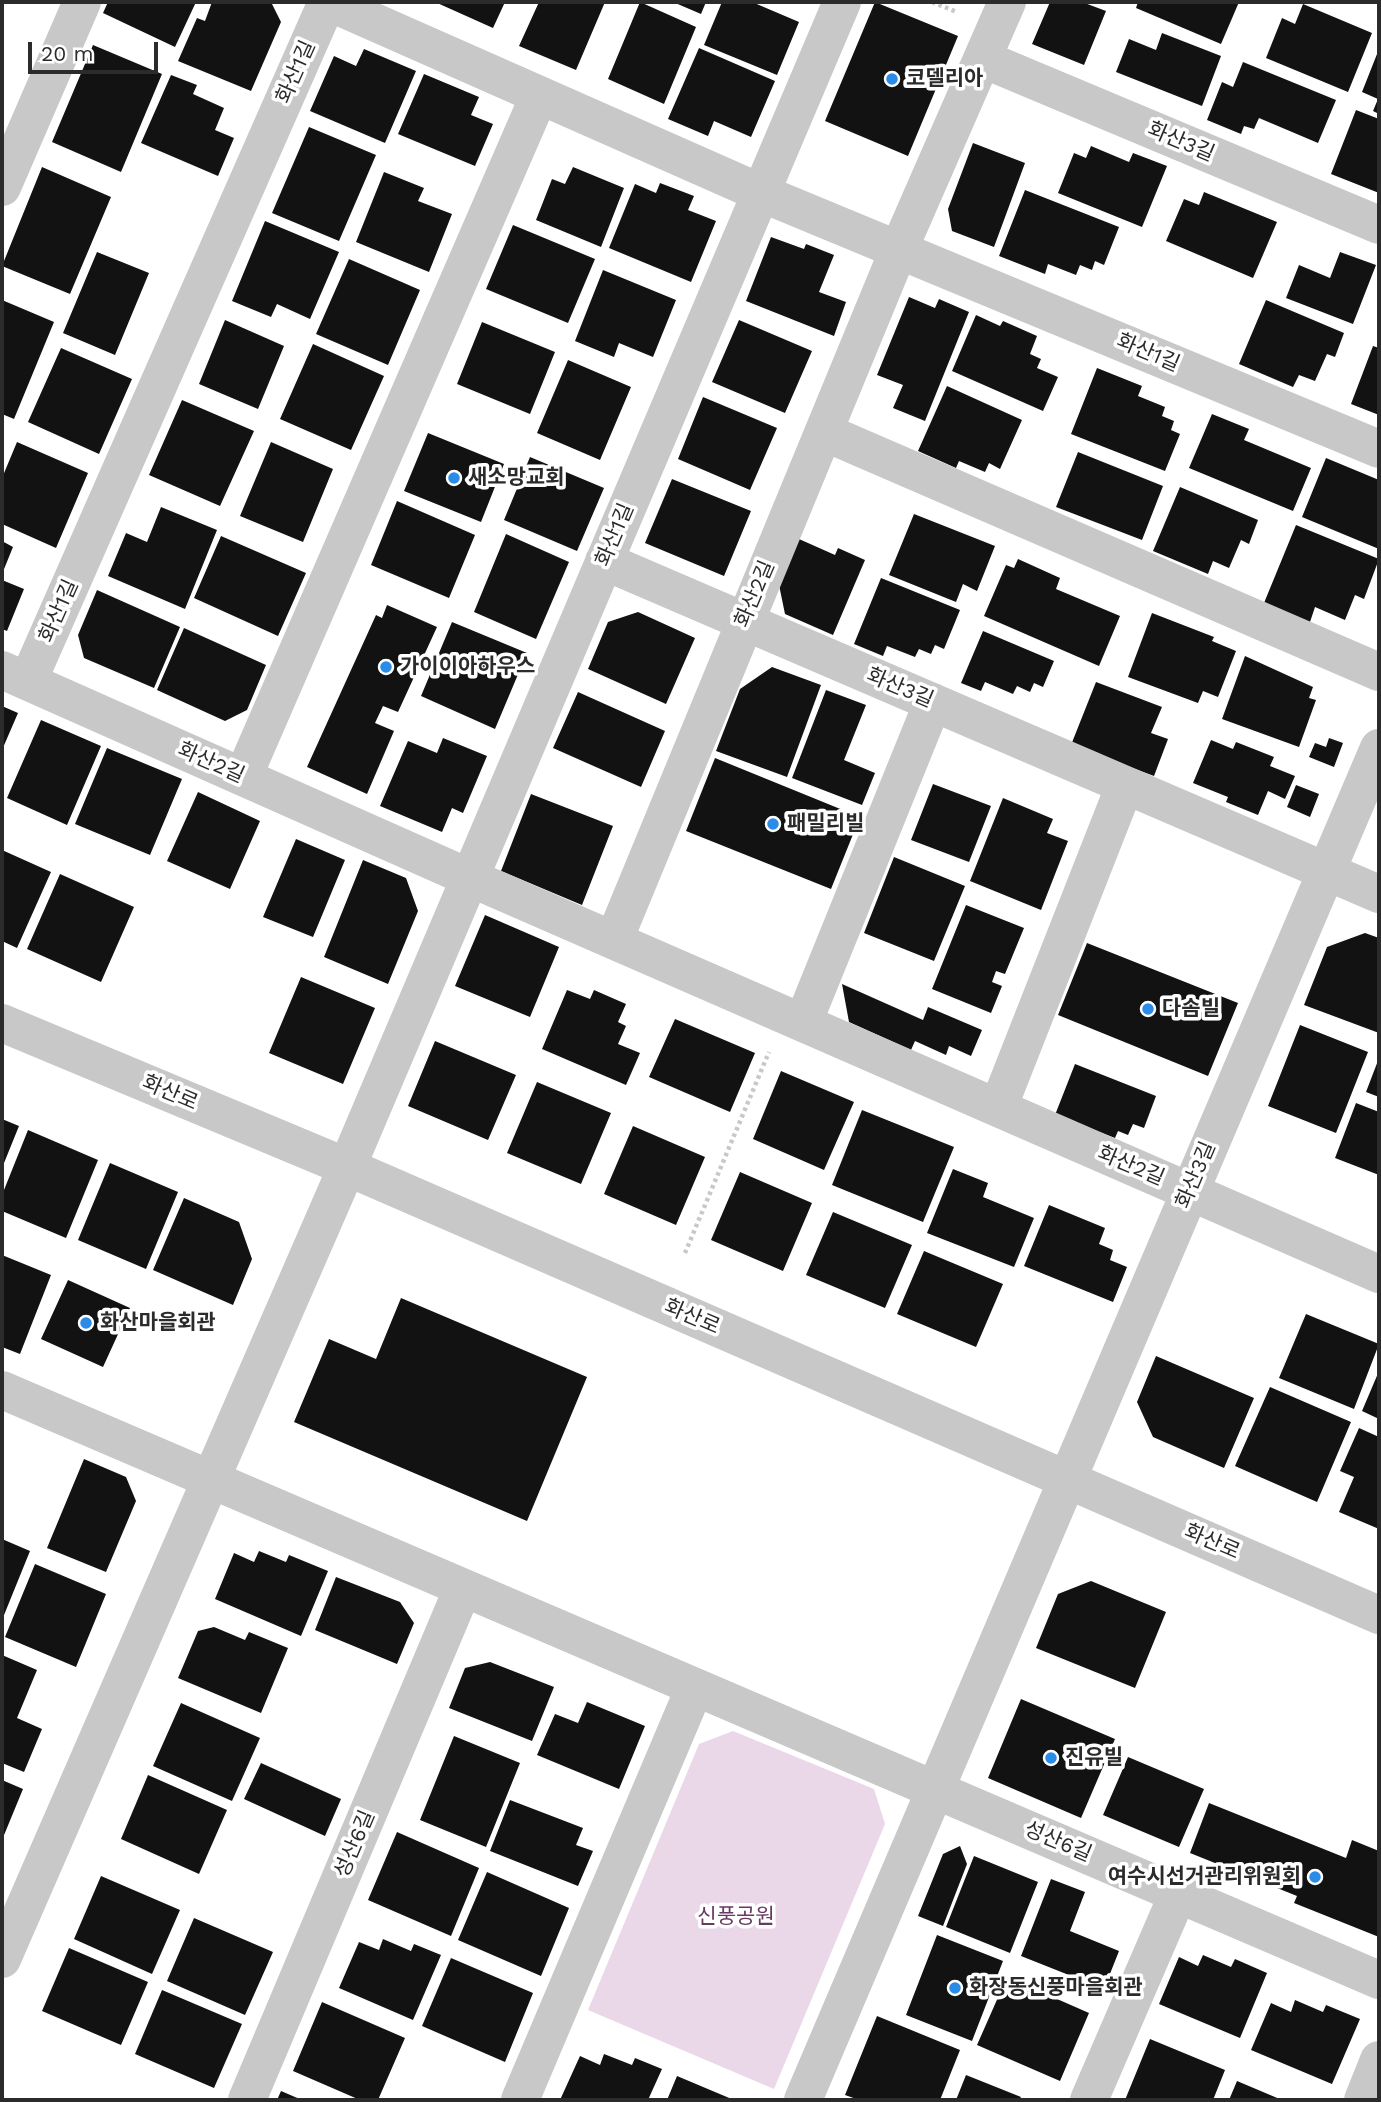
<!DOCTYPE html>
<html>
<head>
<meta charset="utf-8">
<style>
	body { margin:0 }
	#map { position:relative; width:1381px; height:2102px; overflow:hidden; background:#fff; font-family:"Work Sans",sans-serif }
	canvas { display:block }
	.frame { position:absolute; inset:0; border:4px solid #2b2b2b; pointer-events:none }
	.scale { position:absolute; left:28px; top:42px; width:130px; height:32px; box-sizing:border-box; border:4px solid #2b2b2b; border-top:0; padding-left:9px; font-size:21px; line-height:24px; white-space:nowrap; color:#2b2b2b; -webkit-text-stroke:5px #fff; paint-order:stroke }
</style>
</head>
<body>
<div id="map">
<canvas width="1381" height="2102"></canvas>
<div class="frame"></div>
<div class="scale">20 m</div>
</div>
<script>
const g = document.querySelector('canvas').getContext('2d');
g.lineJoin = 'round';
function fillPath(path, color) {
  g.fillStyle = color;
  g.fill(path, 'evenodd');
}
function stroke(path, color, width, dash) {
  g.strokeStyle = color;
  g.lineWidth = width;
  g.lineCap = dash ? 'butt' : 'round';
  g.setLineDash(dash || []);
  g.stroke(path);
}
function write(font, color, halo, rows, align = 'center') {
  g.font = font + ' "Work Sans","Noto Sans KR",sans-serif';
  g.lineWidth = 7;
  g.setLineDash([]);
  g.textBaseline = 'middle';
  g.strokeStyle = halo;
  g.fillStyle = color;
  for (const [text, x, y, turn = 0] of rows) {
    g.save();
    g.translate(x, y);
    g.rotate((+turn || 0) * Math.PI / 180);
    g.textAlign = isNaN(turn) ? turn : align;
    if (halo) g.strokeText(text, 0, 0);
    g.fillText(text, 0, 0);
    g.restore();
  }
}
const green = new Path2D(`
	M733 1731 874 1789 885 1824 774 2089 588 2010 699 1744Z`);
const building = new Path2D(`
	M108 2H196L175 47 103 13Z
	M212 2H271L281 22 251 91 178 61 197 18 205 21Z
	M435 2H505L493 28Z
	M539 2H605L576 70 519 46Z
	M640 2 696 27 664 104 608 79Z
	M673 2H706L701 14Z
	M722 2H752L799 22 777 75 704 45Z
	M875 2 958 36 908 156 825 121Z
	M1050 2H1082L1106 11 1084 65 1032 44Z
	M1138 2H1239L1221 44 1136 8Z
	M1303 4 1372 33 1348 92 1266 58 1282 18 1295 24Z
	M1162 33 1221 56 1202 106 1116 72 1129 39 1156 50Z
	M93 45 162 74 121 172 52 142Z
	M699 48 775 81 751 137 714 121 708 136 668 119Z
	M364 49 416 71 385 143 310 111 334 56 356 66Z
	M1379 49V114L1373 111 1378 99 1362 92Z
	M1243 62 1336 100 1318 143 1259 118 1254 129 1244 126 1241 134 1207 120 1222 82 1233 87Z
	M424 74 479 97 471 115 493 124 475 166 398 134Z
	M171 75 197 85 193 94 224 108 215 130 234 138 218 176 141 143Z
	M1356 110 1379 119V193L1331 174Z
	M309 127 376 155 339 241 272 213Z
	M973 143 1025 163 994 247 952 231 948 209Z
	M1091 146 1129 162 1133 153 1167 166 1142 227 1058 193 1074 153 1086 158Z
	M42 167 111 197 70 294 2 266Z
	M573 167 624 188 601 247 536 220 552 179 565 184Z
	M384 172 424 188 418 201 452 214 429 272 356 242Z
	M660 183 694 196 688 210 716 221 691 282 609 248 635 184 656 193Z
	M1025 190 1119 227 1104 265 1095 261 1092 270 1080 265 1076 275 1048 264 1045 274 999 256Z
	M1204 192 1277 222 1253 278 1166 241 1184 199 1199 205Z
	M265 221 339 252 310 319 277 304 271 317 232 301Z
	M513 225 595 259 568 323 486 289Z
	M771 237 804 249 806 244 834 255 819 292 846 302 834 336 746 301Z
	M97 252 149 273 115 355 63 333Z
	M1340 252 1376 265 1353 324 1286 298 1299 265 1330 278Z
	M349 259 420 290 388 365 316 334Z
	M603 270 676 300 653 357 619 343 614 357 575 341Z
	M909 297 935 308 939 299 969 312 925 421 893 408 903 385 877 375Z
	M2 300 54 322 14 419 2 414Z
	M1266 300 1344 333 1335 357 1327 354 1315 381 1299 375 1293 387 1239 364Z
	M976 315 1000 326 1003 321 1037 336 1030 354 1041 359 1037 368 1058 377 1043 411 952 371Z
	M225 320 284 346 258 409 199 384Z
	M739 320 812 351 785 413 712 382Z
	M482 322 555 352 530 414 457 384Z
	M313 344 384 376 351 450 280 419Z
	M1373 346 1379 348V415L1351 404Z
	M61 348 132 379 99 454 28 422Z
	M568 360 631 387 600 460 537 433Z
	M1097 368 1142 386 1138 396 1165 407 1162 416 1174 421 1171 430 1180 434 1165 471 1071 434Z
	M947 386 1022 420 1000 469 989 463 985 472 959 461 956 468 918 451Z
	M703 397 777 428 750 490 678 459Z
	M182 400 254 431 220 506 149 475Z
	M1212 414 1249 429 1244 440 1311 468 1293 511 1189 468Z
	M428 433 504 464 481 522 404 491Z
	M17 442 88 473 56 548 2 524V478Z
	M271 442 333 469 303 542 240 516Z
	M1078 452 1163 486 1142 540 1056 507Z
	M530 457 604 488 577 551 504 520Z
	M1326 458 1379 480V549L1302 517Z
	M672 479 751 511 724 576 645 543Z
	M1180 487 1258 520 1249 544 1241 540 1229 568 1213 561 1208 574 1153 551Z
	M397 501 475 535 449 598 371 565Z
	M161 507 217 530 185 609 108 576 126 533 147 542Z
	M914 514 995 546 977 591 963 584 956 602 889 575Z
	M1296 525 1379 559 1364 599 1355 595 1345 620 1315 607 1310 622 1264 603Z
	M506 534 569 562 536 639 474 612Z
	M221 536 306 573 278 636 194 598Z
	M799 539 835 555 838 548 865 560 833 635 785 614 779 585Z
	M2 541 13 547 2 574Z
	M1018 559 1060 578 1056 589 1120 616 1099 666 984 616 1006 565 1014 568Z
	M881 578 960 610 944 649 935 645 931 654 919 649 915 657 887 646 883 656 854 644Z
	M2 580 24 589 7 631 2 629Z
	M97 590 180 627 154 688 84 658 78 635Z
	M387 605 437 627 398 712 383 706 375 723 394 731 367 794 307 767 376 615 382 618Z
	M638 612 695 638 666 704 588 669 608 622Z
	M1152 613 1214 637 1212 641 1236 651 1218 697 1203 691 1198 703 1128 677Z
	M452 622 527 653 495 729 421 696Z
	M184 628 266 665 247 710 225 721 157 690Z
	M983 631 1054 661 1043 687 1034 683 1030 692 1017 686 1013 694 985 682 981 691 961 683Z
	M1245 656 1313 687 1309 698 1316 700 1299 747 1222 719Z
	M772 667 821 685 787 777 716 751 740 689Z
	M1096 682 1162 707 1151 733 1168 739 1154 776 1071 745Z
	M826 690 866 705 844 760 875 773 862 805 792 778Z
	M578 692 665 731 641 787 553 748Z
	M2 706 18 713 2 750Z
	M41 720 101 746 67 825 7 798Z
	M443 738 487 756 463 813 452 808 442 832 380 806 408 741 437 753Z
	M1329 738 1343 743 1334 767 1309 757 1315 743 1326 747Z
	M1211 740 1233 749 1236 742 1274 757 1270 766 1295 776 1285 799 1268 791 1258 815 1226 802 1228 797 1193 783Z
	M107 748 182 779 150 855 75 824Z
	M715 758 860 817 831 889 686 831Z
	M933 784 991 806 969 862 911 840Z
	M1296 785 1319 794 1310 817 1287 807Z
	M198 792 260 821 230 889 167 861Z
	M531 794 613 826 582 905 501 871Z
	M1003 798 1053 819 1047 833 1068 841 1041 910 970 881Z
	M296 839 345 860 313 937 263 917Z
	M2 850 51 872 17 948 2 941Z
	M894 857 965 886 934 961 864 933Z
	M363 860 406 878 418 911 388 984 324 957Z
	M60 874 134 907 101 982 27 949Z
	M966 905 1024 928 1005 974 996 971 992 982 1002 986 991 1013 932 989Z
	M485 915 559 947 530 1017 455 986Z
	M1365 933 1379 938V1033L1304 1005 1327 947Z
	M1087 943 1238 1003 1208 1076 1058 1015Z
	M301 977 375 1008 343 1084 269 1053Z
	M842 984 923 1020 928 1007 982 1030 971 1056 949 1046 946 1055 915 1041 911 1050 849 1022Z
	M567 990 590 999 594 990 626 1004 618 1022 626 1026 618 1044 640 1053 626 1085 542 1049Z
	M675 1019 755 1053 730 1112 649 1077Z
	M1300 1025 1368 1052 1336 1133 1268 1106Z
	M435 1041 516 1075 488 1140 408 1106Z
	M1379 1058V1097L1366 1092Z
	M1075 1064 1156 1096 1144 1128 1133 1124 1128 1135 1118 1131 1115 1138 1055 1115Z
	M781 1071 854 1102 824 1170 753 1139Z
	M537 1082 611 1113 581 1184 507 1153Z
	M1356 1103 1379 1112V1175L1335 1158Z
	M862 1110 954 1147 923 1222 832 1185Z
	M2 1119 19 1126 2 1168Z
	M633 1126 705 1157 676 1225 604 1194Z
	M28 1130 98 1160 66 1238 2 1211V1195Z
	M110 1163 178 1192 146 1269 78 1240Z
	M953 1169 988 1183 983 1197 1034 1218 1014 1267 927 1233Z
	M740 1172 812 1203 783 1271 711 1240Z
	M184 1198 239 1222 252 1259 233 1305 153 1270Z
	M1049 1205 1105 1228 1099 1244 1113 1250 1110 1260 1127 1267 1113 1302 1024 1266Z
	M833 1212 912 1245 885 1308 806 1275Z
	M924 1251 1003 1284 976 1347 897 1314Z
	M2 1255 51 1275 20 1354 2 1347Z
	M68 1280 130 1308 103 1367 41 1339Z
	M401 1298 587 1377 527 1521 294 1422 329 1339 376 1359Z
	M1306 1314 1379 1344 1354 1409 1279 1378Z
	M1156 1356 1254 1398 1224 1468 1153 1437 1137 1402Z
	M1379 1371V1419L1362 1411Z
	M1270 1387 1351 1422 1317 1502 1235 1466Z
	M1359 1428 1379 1437V1529L1339 1512 1354 1477 1340 1471Z
	M84 1459 126 1477 136 1501 106 1572 47 1548Z
	M2 1539 30 1551 2 1620Z
	M259 1551 286 1562 289 1555 328 1571 301 1636 215 1599 234 1553 254 1562Z
	M35 1564 106 1594 76 1667 5 1637Z
	M336 1577 400 1602 414 1623 397 1664 315 1630Z
	M1091 1581 1166 1612 1135 1688 1036 1648 1058 1594Z
	M214 1627 245 1640 249 1632 288 1648 261 1713 178 1678 198 1631Z
	M2 1655 37 1670 17 1718 42 1729 24 1772 2 1763Z
	M490 1662 554 1687 532 1741 449 1708 465 1668Z
	M1021 1699 1115 1739 1081 1818 988 1778Z
	M587 1702 645 1726 619 1789 537 1755 555 1714 578 1723Z
	M181 1703 260 1738 232 1801 153 1766Z
	M454 1736 520 1763 486 1847 420 1820Z
	M1128 1757 1204 1789 1179 1847 1103 1815Z
	M261 1763 341 1799 325 1836 244 1799Z
	M148 1775 227 1810 199 1874 121 1839Z
	M2 1780 23 1789 2 1840Z
	M510 1800 583 1828 576 1845 593 1851 578 1886 490 1851Z
	M1209 1803 1346 1858 1352 1840 1379 1851V1937L1294 1903 1297 1896 1190 1853Z
	M397 1832 479 1868 451 1936 368 1900Z
	M960 1846 967 1864 943 1926 918 1916 943 1854Z
	M974 1856 1038 1882 1010 1953 946 1927Z
	M487 1872 569 1908 541 1976 458 1940Z
	M101 1876 180 1910 152 1974 74 1939Z
	M1051 1879 1085 1892 1070 1931 1119 1951 1104 1989 1021 1956Z
	M194 1918 273 1952 245 2015 167 1981Z
	M937 1935 1003 1961 972 2041 906 2015Z
	M383 1939 411 1951 414 1944 441 1955 413 2020 339 1988 359 1942 379 1950Z
	M69 1948 148 1982 121 2045 42 2011Z
	M1203 1955 1231 1967 1235 1959 1267 1973 1240 2038 1159 2004 1179 1957 1198 1966Z
	M451 1958 533 1993 505 2062 422 2026Z
	M1007 1977 1089 2013 1060 2081 977 2045Z
	M162 1990 242 2024 214 2088 135 2054Z
	M1295 2000 1323 2012 1326 2005 1360 2019 1332 2084 1251 2050 1271 2003 1291 2012Z
	M322 2002 405 2038 378 2100H360L293 2071Z
	M877 2016 960 2050 940 2100H859L845 2095Z
	M1150 2039 1225 2070 1213 2100H1125Z
	M604 2054 632 2065 635 2058 662 2069 648 2100H560L580 2056 600 2065Z
	M966 2075 1021 2097 1019 2100H956Z
	M677 2076 734 2100H667Z
	M1237 2081 1282 2100H1229Z
	M281 2091 302 2100H277Z`);
const path = new Path2D(`
	M932 2 957 12
	M685 1253 769 1052`);
const minor = new Path2D(`
	M329 2 761 193 1379 449
	M983 59 1379 225
	M2 187 82 2
	M824 432 1379 672
	M604 561 1379 894
	M2 670 468 877 1379 1274
	M28 681 327 2
	M243 777 539 96
	M614 940 899 249 1007 2
	M2 1023 347 1167 1379 1615
	M803 1023 933 702
	M998 1108 1125 785
	M2 1390 1379 1980
	M2 1959 347 1167 842 2
	M247 2100 463 1588
	M520 2100 695 1687
	M803 2100 1379 748
	M1089 2100 1178 1894
	M1363 2100 1379 2060`);
const markers = [
	[892,79,7,"#2a8ce6"],
	[454,478,7,"#2a8ce6"],
	[386,667,7,"#2a8ce6"],
	[773,824,7,"#2a8ce6"],
	[1148,1009,7,"#2a8ce6"],
	[86,1323,7,"#2a8ce6"],
	[1051,1758,7,"#2a8ce6"],
	[1315,1877,7,"#2a8ce6"],
	[955,1988,7,"#2a8ce6"]
];
const streetNames = [
	["화산1길",296,72,-66],
	["화산3길",1181,142,23],
	["화산1길",1148,353,23],
	["화산1길",615,535,-67],
	["화산2길",755,594,-67],
	["화산1길",59,611,-66],
	["화산3길",900,688,23],
	["화산2길",211,763,24],
	["화산로",170,1093,23],
	["화산2길",1131,1166,23],
	["화산3길",1196,1175,-67],
	["화산로",692,1317,23],
	["화산로",1212,1542,23],
	["성산6길",1058,1842,23],
	["성산6길",355,1844,-67]
];
const poiNames = [
	["코델리아",906,79],
	["새소망교회",468,478],
	["가이이아하우스",400,667],
	["패밀리빌",787,824],
	["다솜빌",1162,1009],
	["화산마을회관",100,1323],
	["진유빌",1065,1758],
	["여수시선거관리위원회",1301,1877,"right"],
	["화장동신풍마을회관",969,1988]
];
const parkNames = [
	["신풍공원",736,1917]
];
fillPath(green, '#ead8e9');
fillPath(building, '#121212');
stroke(path, '#c8c8c8', 4.5, [3.5, 3.5]);
stroke(minor, '#c8c8c8', 38);
for (const [x, y, r, color] of markers) {
  const dot = new Path2D();
  dot.arc(x, y, r, 0, 2 * Math.PI);
  g.fillStyle = color;
  g.fill(dot);
  stroke(dot, '#fff', 2.5);
}
write('21px', '#2b2b2b', '#fff', streetNames);
write('bold 21px', '#2b2b2b', '#fff', poiNames, 'left');
write('21px', '#673963', '#fff', parkNames);
</script>
</body>
</html>
